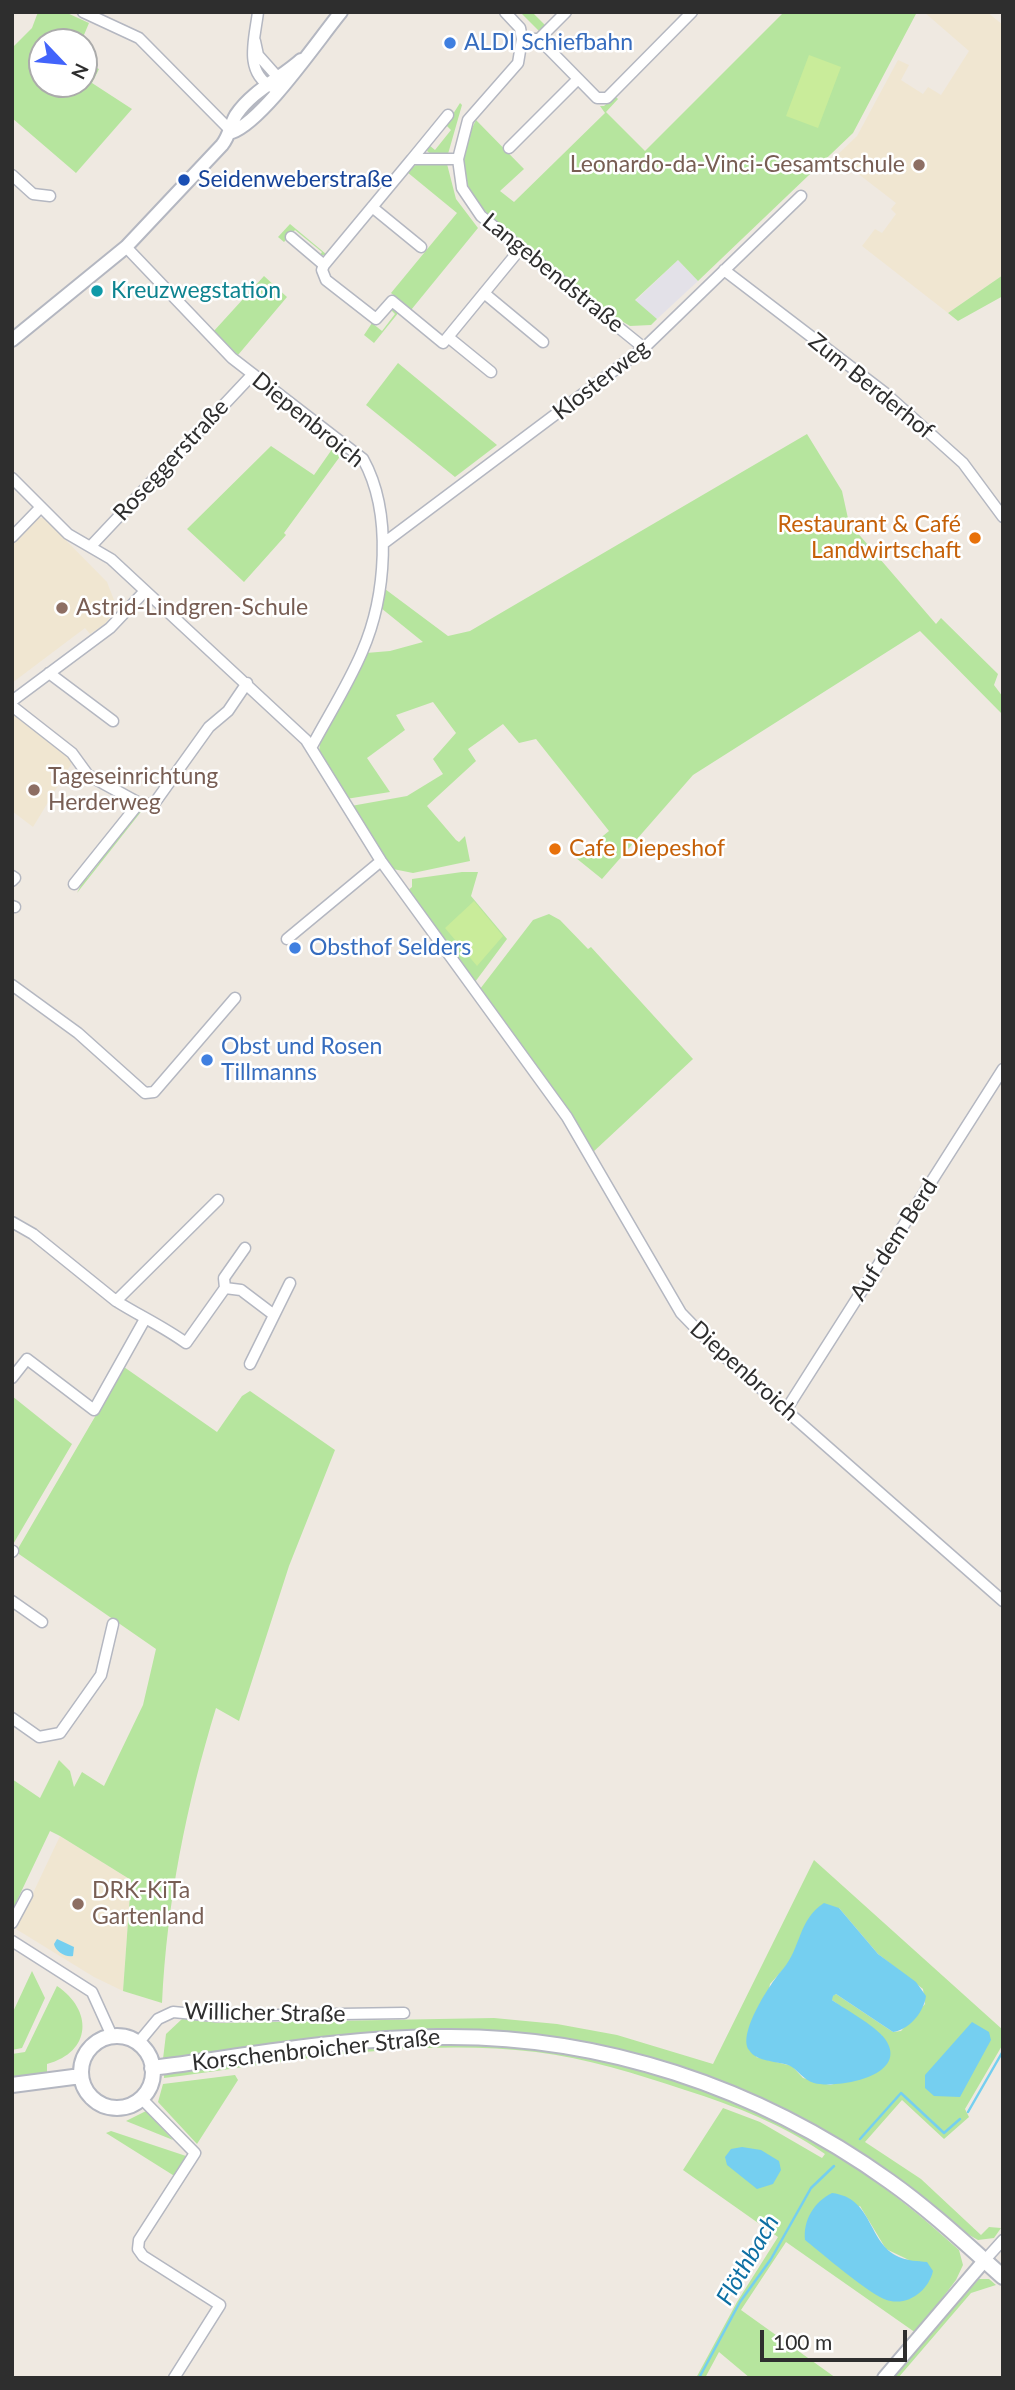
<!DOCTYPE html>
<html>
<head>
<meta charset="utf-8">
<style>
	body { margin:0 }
	#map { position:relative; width:1015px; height:2390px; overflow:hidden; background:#efe9e1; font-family:Lato,sans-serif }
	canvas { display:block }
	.frame { position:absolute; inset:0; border:14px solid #2e2e2e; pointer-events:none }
	.north { position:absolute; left:28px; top:28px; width:70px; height:70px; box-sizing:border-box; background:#fff; border:2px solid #ababab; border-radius:50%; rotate:116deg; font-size:19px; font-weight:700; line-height:28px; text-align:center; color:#2e2e2e }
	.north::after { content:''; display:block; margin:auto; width:24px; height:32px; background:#4264fb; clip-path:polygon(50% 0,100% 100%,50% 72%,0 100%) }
	.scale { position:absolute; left:760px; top:2330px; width:147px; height:32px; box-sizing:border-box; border:4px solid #2e2e2e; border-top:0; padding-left:9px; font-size:21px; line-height:24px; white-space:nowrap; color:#2e2e2e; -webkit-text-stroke:5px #fff; paint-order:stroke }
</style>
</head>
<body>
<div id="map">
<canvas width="1015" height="2390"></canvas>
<div class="frame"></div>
<div class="north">N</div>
<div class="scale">100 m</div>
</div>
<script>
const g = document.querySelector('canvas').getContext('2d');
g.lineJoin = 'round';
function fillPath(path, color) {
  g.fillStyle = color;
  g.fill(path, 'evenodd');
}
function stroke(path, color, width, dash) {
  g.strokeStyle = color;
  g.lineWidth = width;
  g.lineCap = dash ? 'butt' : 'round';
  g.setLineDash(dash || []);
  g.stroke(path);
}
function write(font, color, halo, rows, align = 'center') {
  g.font = font + ' Lato,sans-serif';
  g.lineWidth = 5;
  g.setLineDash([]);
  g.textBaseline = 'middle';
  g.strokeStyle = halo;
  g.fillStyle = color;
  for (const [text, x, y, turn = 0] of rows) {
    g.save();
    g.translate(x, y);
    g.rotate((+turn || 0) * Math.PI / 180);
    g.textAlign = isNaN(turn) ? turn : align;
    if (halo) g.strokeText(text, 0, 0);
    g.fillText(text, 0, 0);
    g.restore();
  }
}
const industrial = new Path2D(`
	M678 260 698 281 657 319 635 301Z`);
const education = new Path2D(`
	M924 12H987L1003 25V275L948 313 862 246 875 229 882 233 896 214 891 209 896 203 852 169 847 175 830 162 857 136 898 60 909 65 901 80 923 94 928 87 941 95 969 51Z
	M36 518H44L107 582 114 600 111 616 105 624 90 634 85 628 12 683V544Z
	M12 710 69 754 72 763 33 827 12 811Z
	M60 1836 131 1880 123 1991 94 1977 16 1929Z`);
const green = new Path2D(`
	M38 12H65L89 23 81 42H42V84H84V62L99 69 92 83 132 109 76 173 12 118V48L32 28Z
	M520 12H532L546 26 539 31Z
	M784 12H917L853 133 698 281 678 260 635 300 657 319 651 325 630 326 610 314C578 289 482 221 469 188 459 164 465 141 476 120L524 169 500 191 514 202 605 113 600 106H604L615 96 618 99 606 112 645 151Z
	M460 103 462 105 448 154H431L427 151 429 145 435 150 451 130 446 125Z
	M417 164H447L456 199 478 228 411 310 391 293 457 213 407 172Z
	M290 224 326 254 325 255H320L322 252 295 230 284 242 278 237Z
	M1003 275V296L958 321 948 313Z
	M264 276 287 297 238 355 213 332Z
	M394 308 399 312 374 343 364 335 372 323 382 331 395 314 390 309Z
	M398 363 497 445 455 477 366 405Z
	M807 434 842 491 849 523 936 624 941 618 998 674 994 685 1003 697V715L920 631 693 775 602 879 576 858 609 831 536 739 519 743 503 724 468 749 476 761 427 806 456 840 459 842 465 836 470 861 413 873 393 869 387 864 351 806 407 796 443 774 433 759 456 733 433 702 396 715 405 730 367 758 390 792 346 799 319 754 320 742 366 653 390 651 423 642 381 608 385 589 448 636 470 631Z
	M335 445 344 451 284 533 286 535 244 582 187 529 271 446 314 475Z
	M140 808H144L77 893 85 877 87 878 99 863 97 861 119 837 117 835 125 826 127 828Z
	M462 872H478L471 896 507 939 475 982 407 891 412 887V879Z
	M549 914 560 920 588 949 591 947 693 1059 592 1153 570 1115 480 989 533 920Z
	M124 1367 217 1432 242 1396 250 1391 335 1450 289 1566 239 1721 216 1708C186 1806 167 1901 162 2003L123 1991 131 1880 60 1836 50 1831 12 1911V1779L40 1798 59 1760 70 1771 74 1787 82 1772 104 1786 143 1705 156 1649 16 1552Z
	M12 1396 72 1444 12 1546Z
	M814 1860 1003 2030V2044L965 2109 969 2117 944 2139 902 2100 865 2142 921 2179 981 2235 989 2227 1001 2228 994 2238 978 2240 964 2232C814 2106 667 2039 469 2033 448 2032 426 2030 405 2031 325 2035 243 2050 163 2059L166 2034 182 2019 220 2023 494 2018 557 2024 617 2035 713 2064ZM839 1908 878 1954 923 1989 925 2004 901 2031 893 2032 836 1994 832 1996V2000L882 2036 845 2081 830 2085 803 2078 792 2066 756 2057 770 1984Z
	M32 1971 45 1998 22 2048 12 2050V2014Z
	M57 1986C93 2010 92 2052 47 2064V2073L12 2078V2054L25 2052Z
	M453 2042C524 2046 594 2055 663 2073 772 2101 877 2175 959 2250L963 2265 956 2280 916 2333 786 2242 741 2310 836 2378H750L719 2352 705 2378H696L737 2302 778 2237 683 2170 723 2108 760 2122 822 2158 825 2154C782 2124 735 2106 685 2090 637 2074 586 2058 536 2052 413 2037 286 2062 164 2078V2071L328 2050ZM860 2206 886 2249 909 2260 805 2240Z
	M235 2075 238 2080 197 2144 158 2102 163 2084Z
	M146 2111 173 2140 126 2121Z
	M111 2131 189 2157 176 2177 106 2133Z
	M979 2279H989L996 2285 971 2293 898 2378H891Z`);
const pitch = new Path2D(`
	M809 55 841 67 818 128 786 116Z
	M474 901 503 936 477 966 445 928Z`);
const water = new Path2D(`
	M824 1903 839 1908 878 1954 916 1982 926 1996C924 2012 909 2030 893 2032L836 1994 833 1996 832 2000C846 2010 880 2028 887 2042 907 2077 835 2089 814 2083 803 2080 798 2069 788 2065 777 2061 756 2062 749 2050 737 2034 771 1982 783 1969 801 1948 798 1920 824 1903Z
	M57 1939 74 1947 73 1956C66 1958 55 1951 54 1944Z
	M972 2022 989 2032 991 2040 960 2097 934 2096 925 2088V2075Z
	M742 2147 761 2150 779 2161 781 2170 773 2184 757 2189 727 2165 725 2157 731 2149Z
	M832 2193C874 2198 867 2243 899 2257 907 2261 918 2261 927 2262L933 2271C928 2292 906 2308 884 2299 864 2290 824 2255 805 2240 803 2220 814 2202 832 2193Z`);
const stream = new Path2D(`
	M968 2112 1003 2051
	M860 2139 901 2093 944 2133 960 2119
	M699 2378 740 2302 771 2259 811 2188 834 2166`);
const minor = new Path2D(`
	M83 12 139 38 232 132
	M258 12C255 38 243 72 272 87
	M505 12 520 28 522 39 518 63 468 120 458 159 462 188 481 216 644 348
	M522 39H539L597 98H607L692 12
	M539 39 566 12
	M255 41 258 55 282 82
	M509 148 578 79
	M412 159 448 115
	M12 175 33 194 50 196
	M372 207 421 247
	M291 237 324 265 412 159H458
	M126 247 232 358 363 459C393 513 386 597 362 652 348 685 328 716 311 748
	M324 265 322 270 326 280 376 319 392 301 443 343 521 248
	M724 270 885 393 963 463 1003 517
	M484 293 543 342
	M448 337 491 372
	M12 478 68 534 111 559 306 740 381 861 567 1117 681 1313 715 1348 1003 1601
	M12 537 41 507
	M384 543 644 348 801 196
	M91 546 252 375
	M49 673 113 721
	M12 701 110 628 145 591
	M12 706 72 753 88 775 139 803
	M12 876 15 878 12 881
	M74 884 139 803 148 805 156 801 209 727 228 711 247 683
	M12 906 15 907
	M287 939 381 861
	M12 985 78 1033 145 1093 154 1092 235 998
	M12 1222 33 1234 116 1301 218 1200
	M225 1288 224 1278 245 1248
	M116 1301C140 1316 164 1327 186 1343L225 1288 241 1290 274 1315
	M250 1364 290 1283
	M12 1378 27 1359 94 1410 145 1319
	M786 1410 1003 1069
	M12 1552 13 1551
	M12 1601 42 1622
	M12 1718 39 1737 60 1733 101 1675 113 1624
	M12 1923 27 1895
	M12 1941 92 1992 112 2036
	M138 2043 158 2019 173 2012 215 2016 404 2013
	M141 2098 195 2153 139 2240 138 2249 143 2256 220 2305 174 2378
	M984 2261 1003 2240`);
const tertiary = new Path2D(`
	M232 132C263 121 318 40 341 12
	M12 340 126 247 222 145C230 135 230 125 236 115 253 90 280 79 301 60
	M884 2378 984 2261`);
const secondary = new Path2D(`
	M81 2072a36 36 0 1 1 72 0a36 36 0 1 1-72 0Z
	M152 2068C246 2056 342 2038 437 2037 599 2034 758 2087 889 2181 930 2210 966 2244 1003 2277
	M12 2085 81 2076`);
const markers = [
	[450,43,7,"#3f7fe0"],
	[919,165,7,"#8d6e63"],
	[184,180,7,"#1a4fb4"],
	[97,291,7,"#0f9aa8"],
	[975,538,7,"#e8710a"],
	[62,608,7,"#8d6e63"],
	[34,790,7,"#8d6e63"],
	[555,849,7,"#e8710a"],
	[295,948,7,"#3f7fe0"],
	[207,1060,7,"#3f7fe0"],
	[78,1904,7,"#8d6e63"]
];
const shopNames = [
	["ALDI Schiefbahn",464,43],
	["Obsthof Selders",309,948],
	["Obst und Rosen",221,1047],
	["Tillmanns",221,1073]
];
const educationNames = [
	["Leonardo-da-Vinci-Gesamtschule",905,165,"right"],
	["Astrid-Lindgren-Schule",76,608],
	["Tageseinrichtung",48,777],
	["Herderweg",48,803],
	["DRK-KiTa",92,1891],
	["Gartenland",92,1917]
];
const transitNames = [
	["Seidenweberstraße",198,180]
];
const streetNames = [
	["Langebendstraße",553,273,39],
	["Klosterweg",601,380,-38],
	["Zum Berderhof",871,386,39],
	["Diepenbroich",308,420,39],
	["Roseggerstraße",171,460,-47],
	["Auf dem Berd",894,1240,-57],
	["Diepenbroich",744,1371,42],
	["Willicher Straße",265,2013,1],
	["Korschenbroicher Straße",316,2050,-6]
];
const cultureNames = [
	["Kreuzwegstation",111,291]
];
const foodNames = [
	["Restaurant & Café",961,525],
	["Landwirtschaft",961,551],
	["Cafe Diepeshof",569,849,"left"]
];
const waterNames = [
	["Flöthbach",748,2260,-60]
];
fillPath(industrial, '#e3e1e8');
fillPath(education, '#f0e6d1');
fillPath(green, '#b6e59e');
fillPath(pitch, '#c9ec9a');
fillPath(water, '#75cff0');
stroke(stream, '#75cff0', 2.5);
stroke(minor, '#b4b7c1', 13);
stroke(tertiary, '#b4b7c1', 16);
stroke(secondary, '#b4b7c1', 18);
stroke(minor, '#fff', 10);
stroke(tertiary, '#fff', 12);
stroke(secondary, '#fff', 14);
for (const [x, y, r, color] of markers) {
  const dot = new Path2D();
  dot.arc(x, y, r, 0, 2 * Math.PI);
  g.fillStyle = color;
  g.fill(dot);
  stroke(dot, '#fff', 2.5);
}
write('23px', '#366cbe', '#fff', shopNames, 'left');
write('23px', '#785e54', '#fff', educationNames, 'left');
write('23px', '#164399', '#fff', transitNames, 'left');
write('23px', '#2e2e2e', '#fff', streetNames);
write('23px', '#0d838f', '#fff', cultureNames, 'left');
write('23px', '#c56008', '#fff', foodNames, 'right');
write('italic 24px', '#0d6fa3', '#fff', waterNames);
</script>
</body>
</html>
